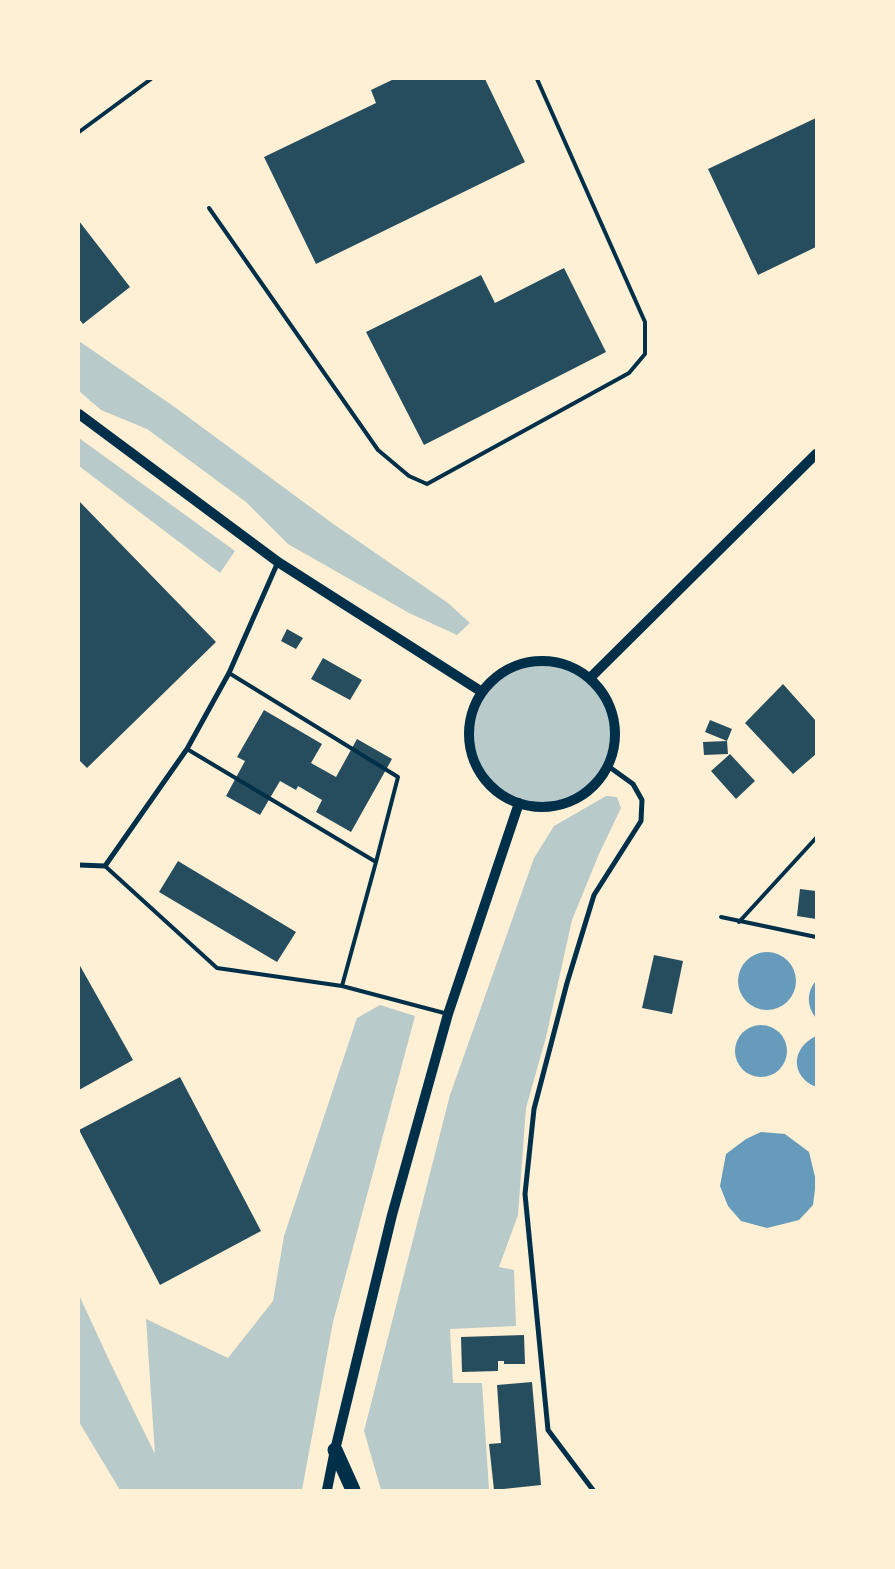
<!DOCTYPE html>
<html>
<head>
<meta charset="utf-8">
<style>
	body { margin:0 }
	#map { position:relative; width:895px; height:1569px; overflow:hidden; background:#fdf0d5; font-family:Barlow,sans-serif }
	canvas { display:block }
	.frame { position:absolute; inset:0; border:80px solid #fdf0d5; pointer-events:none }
</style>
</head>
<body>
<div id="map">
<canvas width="895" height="1569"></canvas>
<div class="frame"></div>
</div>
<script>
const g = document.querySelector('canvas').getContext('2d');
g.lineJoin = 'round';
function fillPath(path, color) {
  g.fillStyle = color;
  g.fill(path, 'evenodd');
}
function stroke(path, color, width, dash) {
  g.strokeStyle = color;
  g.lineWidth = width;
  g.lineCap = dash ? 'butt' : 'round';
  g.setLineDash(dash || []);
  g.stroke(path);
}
const green = new Path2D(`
	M79 341 176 408 332 523 448 603 470 623 457 635 409 613 288 544 246 502 147 429 101 410 79 391Z
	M79 438 235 551 220 573 79 466Z
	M469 734a73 73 0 1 1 146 0a73 73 0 1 1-146 0Z
	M606 796 617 797 621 808 599 854 572 920 546 1037 526 1108 518 1215 499 1267 514 1270 516 1326 450 1329 453 1383H482L489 1490H381L364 1431 450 1095 534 858 554 826Z
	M380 1005 415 1016 333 1322 302 1490H120L79 1422V1295L109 1360 155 1454 146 1319 228 1358 273 1301 284 1236 357 1018Z`);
const water = new Path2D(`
	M738 981a29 29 0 1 1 58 0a29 29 0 1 1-58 0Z
	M816 981V1018C807 1007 806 992 816 981Z
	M735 1051a26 26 0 1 1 52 0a26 26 0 1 1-52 0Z
	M816 1036V1087C790 1076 791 1048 816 1036Z
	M761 1132 785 1134 809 1152 816 1181 813 1205 799 1220 767 1228 741 1221 728 1206 720 1186 726 1154 746 1139Z`);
const building = new Path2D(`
	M394 79H485L525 162 316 264 264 157 376 103 371 90Z
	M816 118V247L758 275 708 169Z
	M79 221 130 287 83 324 79 319Z
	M564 268 606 352 424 445 366 332 481 275 495 303Z
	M79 501 216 642 87 768 79 760Z
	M287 629 303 638 296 649 281 641Z
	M323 658 362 680 350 700 311 679Z
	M783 684 816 721V754L793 774 745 723Z
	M264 710 322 744 311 763 336 777 357 739 392 759 351 832 316 812 322 800 298 786 296 790 280 781 260 815 226 796 245 761 237 757Z
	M710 720 732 729 727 741 705 732Z
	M727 741 728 754 704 755 703 742Z
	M730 754 755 781 736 799 711 771Z
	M178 861 296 932 277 962 159 892Z
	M800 889 816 891V919L797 916Z
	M654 955 683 961 672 1014 642 1008Z
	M79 964 133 1060 79 1090Z
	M180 1077 261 1231 160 1285 79 1130Z
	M524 1335 525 1364H504V1361H498V1371L462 1372 461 1337Z
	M532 1382 541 1485 494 1490 489 1444 501 1443 497 1385Z`);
const service = new Path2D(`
	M79 132 151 79
	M209 208 378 450 409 476 427 484 629 373 645 354V322L537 79
	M229 673 398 777 376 862
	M187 749 376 862 342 986
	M105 866 217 968 342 986 448 1014
	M721 917 816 937
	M739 922 816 838`);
const minor = new Path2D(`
	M79 865 105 866 187 749 229 673 278 562
	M593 1490 548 1430 525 1194 534 1109 567 983 594 895 641 821 642 800 633 784 608 766`);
const secondary = new Path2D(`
	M79 414 278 562 482 692
	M469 734a73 73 0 1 1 146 0a73 73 0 1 1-146 0Z
	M590 678 816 454
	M327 1490 335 1450 392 1215 448 1014 519 803`);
const motorway = new Path2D(`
	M335 1450 353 1490`);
fillPath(green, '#b9caca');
fillPath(water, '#669bbc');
fillPath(building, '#264d5e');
stroke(service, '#003049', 4);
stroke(minor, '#003049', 5);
stroke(secondary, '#003049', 10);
stroke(motorway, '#003049', 15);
</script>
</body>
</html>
